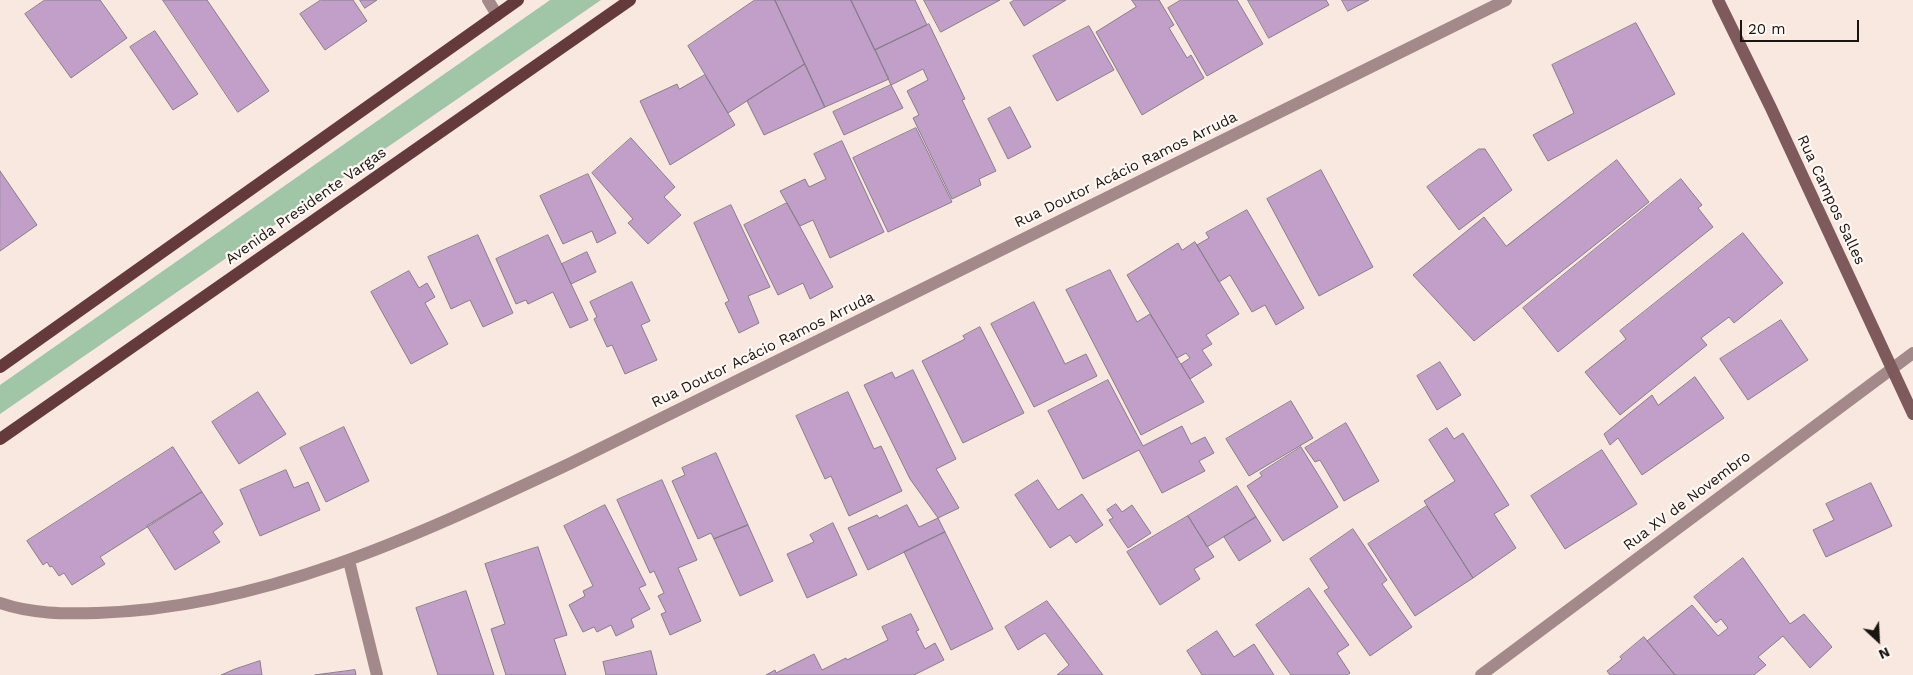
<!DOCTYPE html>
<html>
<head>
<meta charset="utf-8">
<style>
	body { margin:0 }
	#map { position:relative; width:1913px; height:675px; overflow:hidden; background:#f9e8df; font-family:"Work Sans",sans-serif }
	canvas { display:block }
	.north { position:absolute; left:1853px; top:615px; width:50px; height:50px; -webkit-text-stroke:4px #fff8f4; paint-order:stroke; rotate:155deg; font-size:14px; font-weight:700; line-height:20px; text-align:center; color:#1a1511 }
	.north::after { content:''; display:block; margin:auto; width:18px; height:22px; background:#1a1511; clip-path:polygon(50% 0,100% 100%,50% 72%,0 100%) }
	.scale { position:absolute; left:1740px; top:20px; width:119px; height:22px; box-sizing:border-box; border:2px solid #1a1511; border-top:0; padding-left:6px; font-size:15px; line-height:18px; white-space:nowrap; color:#1a1511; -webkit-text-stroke:4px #fff8f4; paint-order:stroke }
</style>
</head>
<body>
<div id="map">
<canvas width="1913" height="675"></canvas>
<div class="north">N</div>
<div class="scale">20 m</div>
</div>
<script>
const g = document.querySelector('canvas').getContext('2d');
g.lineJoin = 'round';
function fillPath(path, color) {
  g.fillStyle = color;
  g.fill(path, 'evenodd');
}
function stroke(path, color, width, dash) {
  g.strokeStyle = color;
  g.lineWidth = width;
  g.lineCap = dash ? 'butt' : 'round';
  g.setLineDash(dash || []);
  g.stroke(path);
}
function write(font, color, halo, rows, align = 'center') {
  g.font = font + ' "Work Sans",sans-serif';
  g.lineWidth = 4.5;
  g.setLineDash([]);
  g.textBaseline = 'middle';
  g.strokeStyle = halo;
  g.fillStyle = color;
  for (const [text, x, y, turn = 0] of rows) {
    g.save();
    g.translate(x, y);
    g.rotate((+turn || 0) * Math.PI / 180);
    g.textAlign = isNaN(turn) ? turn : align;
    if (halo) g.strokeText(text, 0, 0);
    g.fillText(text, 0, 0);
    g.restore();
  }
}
const green = new Path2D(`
	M550 0H601L0 414V385Z`);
const building = new Path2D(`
	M45 0H100L127 38 71 78 25 14Z
	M163 0H207L269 91 238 112Z
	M321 0H353L367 21 325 50 300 14Z
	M360 0H377L365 8Z
	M755 0H775L805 64 728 113 688 46Z
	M775 0H851L889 79 825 107Z
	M851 0H915L927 25 875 50Z
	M924 0H1000L941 32Z
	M1015 0H1066L1024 26 1010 3Z
	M1132 0H1159L1174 25 1169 28 1187 58 1191 55 1204 78 1142 115 1096 32 1136 7Z
	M1181 0H1237L1263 44 1207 76 1168 8Z
	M1248 0H1326L1329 5 1269 38Z
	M1342 0H1369L1348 11Z
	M1636 23 1675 94 1548 161 1533 135 1574 113 1552 65Z
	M929 24 965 99 962 100 996 171 979 179 981 185 952 199 913 118 919 115 907 91 928 80 923 69 891 85 875 50Z
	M1089 26 1114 70 1057 101 1033 56Z
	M155 31 198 94 173 110 130 47Z
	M805 64 825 107 764 135 747 101Z
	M705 75 735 125 670 165 640 101 677 84 679 89Z
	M891 85 903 108 844 135 833 112Z
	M1010 107 1031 147 1008 159 988 119Z
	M916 128 952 202 888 232 853 158Z
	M631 138 675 187 664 197 681 215 648 244 628 223 633 219 592 173Z
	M842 141 884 232 830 258 813 220 800 226 780 191 805 179 809 187 826 179 814 154Z
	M1479 149H1485L1512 190 1459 230 1427 187Z
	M1617 160 1649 202 1474 341 1413 275 1484 217 1506 246Z
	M1321 170 1373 267 1319 296 1267 199Z
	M0 171 37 225 0 251Z
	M588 174 616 233 597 243 592 231 563 244 540 196Z
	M1681 179 1702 205 1698 208 1713 227 1558 352 1523 308Z
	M787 203 833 287 810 299 803 283 778 295 744 225Z
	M731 205 770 287 748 296 759 323 739 333 725 303 729 301 694 223Z
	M1247 210 1304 308 1276 325 1265 305 1252 312 1230 275 1219 282 1197 245 1209 238 1206 233Z
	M1743 233 1783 283 1734 323 1729 317 1701 338 1707 345 1620 415 1585 372 1626 339 1620 331Z
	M478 235 513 313 483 327 470 300 451 309 428 257Z
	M548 235 588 320 570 328 553 292 528 304 526 300 516 304 496 259Z
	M1195 242 1239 314 1206 335 1212 344 1202 350 1212 365 1190 379 1181 364 1190 358 1186 353 1177 358 1127 275 1178 243 1182 250Z
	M587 252 596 272 571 284 562 264Z
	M1110 270 1137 322 1150 314 1204 402 1141 435 1066 290Z
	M409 271 419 288 427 283 435 297 425 303 448 344 411 364 371 292Z
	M632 282 650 321 641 325 657 360 625 374 612 345 607 347 594 319 597 317 590 302Z
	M1034 302 1065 364 1086 354 1097 376 1034 407 991 324Z
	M1781 320 1808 360 1748 400 1720 359Z
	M980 327 1024 413 963 443 922 361 965 339 963 336Z
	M1440 362 1461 395 1437 410 1417 376Z
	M913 370 956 459 936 469 959 508 938 518 910 479 864 385 892 372 895 378Z
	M1695 377 1724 418 1642 475 1618 438 1610 445 1604 434 1652 395 1658 405Z
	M1108 380 1143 446 1182 426 1191 444 1205 437 1214 453 1199 461 1205 471 1162 493 1139 450 1083 479 1048 411Z
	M258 392 286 434 239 464 212 422Z
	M848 392 874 449 881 446 902 491 849 516 831 476 825 479 796 416Z
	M1291 401 1313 438 1249 476 1226 439Z
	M1346 423 1379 481 1344 501 1320 460 1315 462 1305 448Z
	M344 427 369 481 326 502 300 448Z
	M1447 428 1454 439 1463 433 1509 505 1494 514 1516 548 1473 578 1424 501 1455 481 1429 440Z
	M173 447 202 492 100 557 105 564 72 585 64 573 59 576 52 566 50 567 47 562 43 565 27 541Z
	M1301 447 1338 507 1283 541 1247 486 1262 476 1260 473Z
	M1602 450 1637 504 1565 549 1531 496Z
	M716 453 748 525 714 539 711 533 698 539 672 481 685 475 682 468Z
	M286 470 294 488 308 482 320 510 260 536 240 490Z
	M662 480 697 560 678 568 701 621 670 635 661 614 666 612 658 596 664 593 654 571 650 573 617 500Z
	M1038 480 1058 510 1082 494 1103 525 1076 543 1070 535 1050 548 1015 495Z
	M1871 483 1892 526 1826 557 1813 530 1834 520 1826 504Z
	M1237 486 1256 517 1207 547 1188 516Z
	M202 492 223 524 213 532 220 542 175 570 147 526Z
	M1116 504 1122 512 1132 505 1151 533 1128 548 1109 520 1113 518 1107 510Z
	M605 505 646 585 639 588 650 609 631 619 634 627 616 636 611 625 597 632 594 627 583 632 569 605 585 596 583 591 593 586 564 526Z
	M907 505 919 527 938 518 945 532 868 570 848 528 877 515 879 518Z
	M1427 506 1473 578 1415 616 1368 544Z
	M1188 516 1214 557 1194 569 1200 579 1160 605 1127 552Z
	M1256 517 1271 541 1239 561 1224 537Z
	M833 523 857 575 807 598 787 554 814 542 810 535Z
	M748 525 773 581 740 596 714 539Z
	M1353 529 1387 580 1382 584 1412 627 1370 656 1324 591 1329 588 1310 559Z
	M945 532 993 629 951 650 904 552Z
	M538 547 567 635 554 639 566 675H506L491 629 505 624 485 564Z
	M1743 558 1790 624 1804 614 1832 647 1810 668 1783 636 1758 657 1766 665 1754 675H1675L1647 641 1692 605 1718 636 1728 628 1721 619 1716 623 1694 597Z
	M1309 588 1349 645 1337 653 1350 673 1347 675H1291L1256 625Z
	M466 591 494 675H438L416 608Z
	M1047 601 1103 675H1057L1069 665 1045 633 1018 650 1005 627Z
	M911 614 919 630 916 631 925 649 935 643 944 660 914 675H766L775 670 776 673 814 654 822 670 846 658 847 660 888 640 882 627Z
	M1217 631 1234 657 1254 644 1274 675H1202L1187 651Z
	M1644 637 1675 675H1610L1607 671 1622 659 1620 657Z
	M651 651 657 675H606L603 662Z
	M260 661 262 675H221L235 669Z
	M355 670 356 675H315Z`);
const service = new Path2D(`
	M349 561 377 675`);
const minor = new Path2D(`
	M488 0 497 15
	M0 603C31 614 65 614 97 613 265 608 420 534 569 464L1506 0
	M1481 675 1913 353`);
const secondary = new Path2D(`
	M1718 0 1771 108 1913 414`);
const primary = new Path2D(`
	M0 367 518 0
	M0 439 630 0`);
const streetNames = [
	["Rua Doutor Acácio Ramos Arruda",1126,170,-26],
	["Rua Campos Salles",1831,200,65],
	["Avenida Presidente Vargas",306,206,-35],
	["Rua Doutor Acácio Ramos Arruda",763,350,-26],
	["Rua XV de Novembro",1687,501,-37]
];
fillPath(green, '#a0c5a7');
fillPath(building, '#c29fc9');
stroke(building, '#887e8a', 1);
stroke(service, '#a3898a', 12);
stroke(minor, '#a3898a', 12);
stroke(secondary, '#7f5a5d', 12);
stroke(primary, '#643a3d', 12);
write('15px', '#1a1511', '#fff8f4', streetNames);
</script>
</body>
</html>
